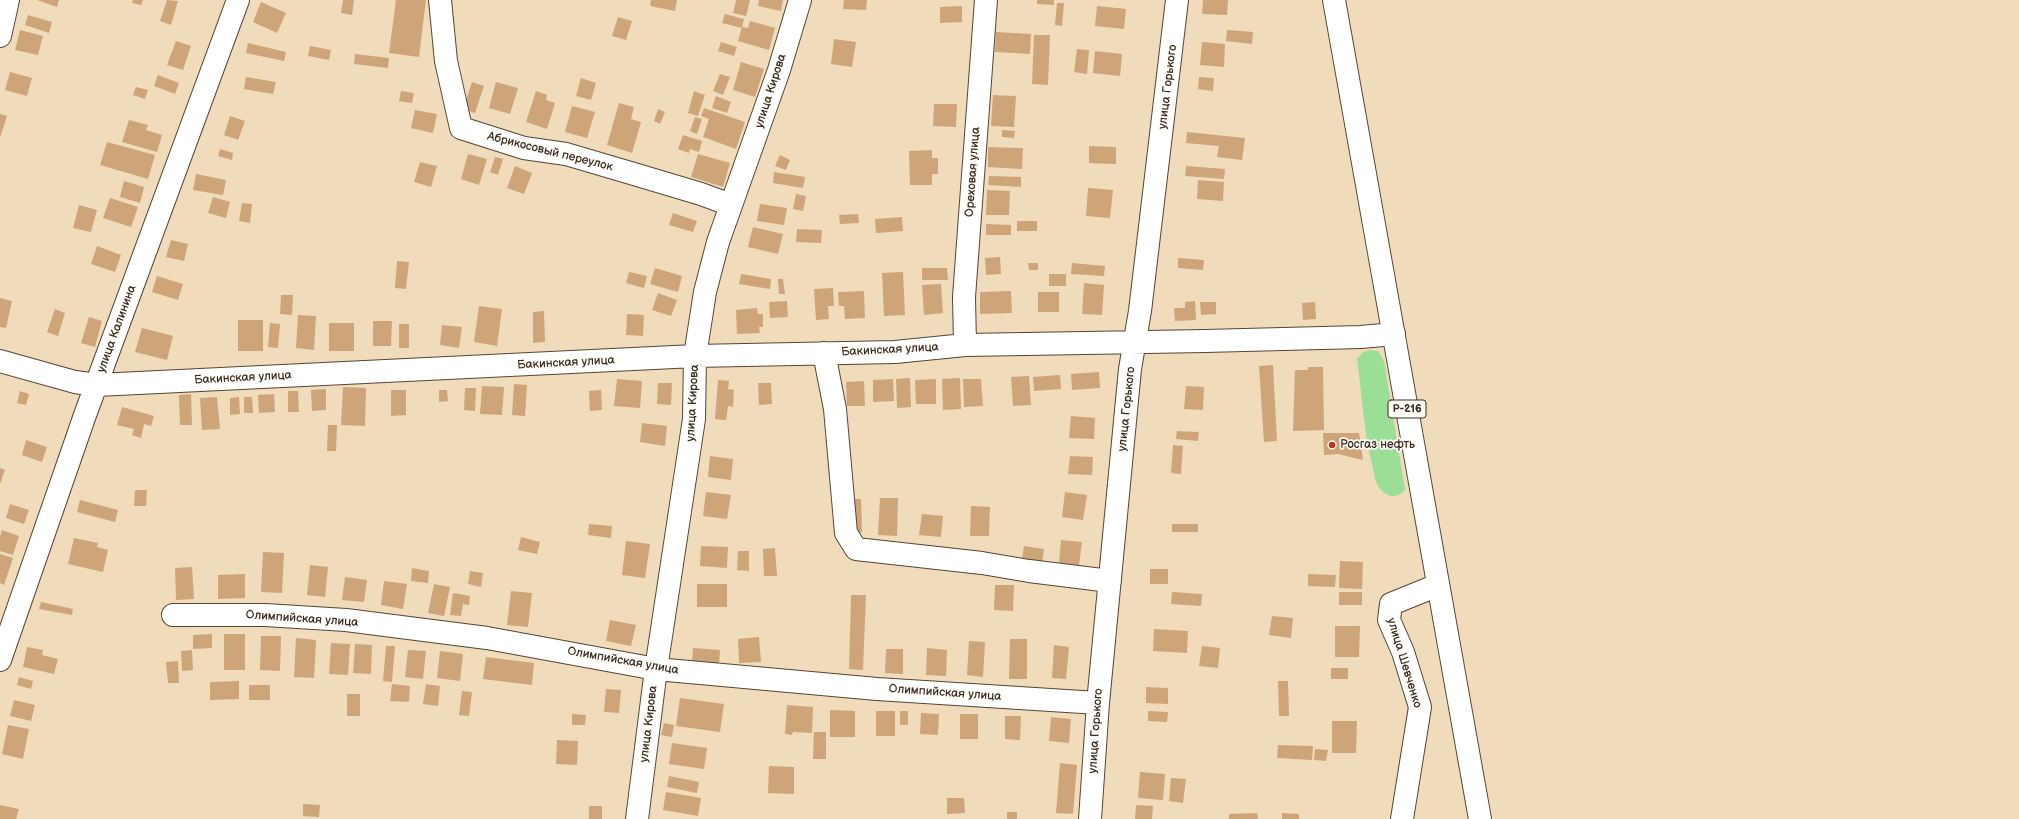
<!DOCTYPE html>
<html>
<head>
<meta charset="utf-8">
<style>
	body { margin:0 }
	canvas { display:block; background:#f0dbba }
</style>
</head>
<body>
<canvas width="2019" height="819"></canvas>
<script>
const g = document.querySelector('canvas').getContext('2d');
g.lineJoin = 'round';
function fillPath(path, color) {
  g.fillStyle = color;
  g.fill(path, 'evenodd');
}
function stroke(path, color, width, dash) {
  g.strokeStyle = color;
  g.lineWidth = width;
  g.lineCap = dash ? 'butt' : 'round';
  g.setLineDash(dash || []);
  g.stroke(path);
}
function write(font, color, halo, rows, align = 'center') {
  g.font = font + ' "Balsamiq Sans",sans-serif';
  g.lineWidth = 3.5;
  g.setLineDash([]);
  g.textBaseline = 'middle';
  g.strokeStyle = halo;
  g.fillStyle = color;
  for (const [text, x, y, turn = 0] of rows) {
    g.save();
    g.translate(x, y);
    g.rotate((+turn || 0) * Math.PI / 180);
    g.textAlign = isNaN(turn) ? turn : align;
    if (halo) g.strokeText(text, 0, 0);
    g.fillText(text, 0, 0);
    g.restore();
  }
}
const green = new Path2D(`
	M1370 350 1378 351 1384 361 1405 490C1397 500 1385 497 1378 486 1375 481 1374 474 1373 468 1364 433 1362 396 1357 359L1363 352Z`);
const building = new Path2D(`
	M37 0H59L57 7Z
	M133 0H143L141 5 132 3Z
	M167 0 178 1 171 25 160 21Z
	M343 0H354L352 15 341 13Z
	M396 0H426L419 57 389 53Z
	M651 0H677L675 11 650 6Z
	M736 0H750L746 16 733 13Z
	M759 0H783L781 11 758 6Z
	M844 0H867L866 10 843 9Z
	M1037 0H1054V5L1037 4Z
	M1203 0H1228L1227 15 1202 14Z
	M261 2 286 13 277 33 253 22Z
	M1057 3H1064L1062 26 1055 25Z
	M962 6V22L940 23V7Z
	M1097 6 1126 9 1124 29 1095 26Z
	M725 14 744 19 742 28 722 23Z
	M28 15 52 22 49 33 25 25Z
	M618 17 632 21 626 40 612 36Z
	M750 21 775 28 769 50 738 41 742 27 748 28Z
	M20 30 43 36 38 55 15 50Z
	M1227 30 1253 32 1252 44 1226 41Z
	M996 32 1031 34 1030 54 995 52Z
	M1034 35H1050L1048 85 1032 84Z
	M834 39 856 42 852 67 831 64Z
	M176 41 191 46 183 70 167 65Z
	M721 42 737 47 734 56 718 51Z
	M1202 42 1225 44 1224 67 1200 65Z
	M248 43 286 52 284 61 246 53Z
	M310 46 331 50 329 60 308 56Z
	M1077 49 1089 50 1087 74 1074 72Z
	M1095 51 1122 54 1120 76 1093 73Z
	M355 54 389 58 388 68 354 64Z
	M741 62 764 69 755 97 733 90Z
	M10 72 32 78 27 96 5 90Z
	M720 74 730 77 723 95 713 91Z
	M158 75 179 83 175 94 154 86Z
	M246 77 276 82 273 94 244 89Z
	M1199 77 1214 78 1213 91 1198 89Z
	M581 78 596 83 591 100 576 96Z
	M472 82 484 86 475 113 463 109Z
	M496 82 518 88 510 114 489 108Z
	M136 87 148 90 145 99 133 95Z
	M401 91 414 93 412 103 399 101Z
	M536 91 547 95 546 100 555 103 547 129 526 122Z
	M694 91 705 95 698 116 688 113Z
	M993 95 1016 96 1014 127 991 126Z
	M716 96 731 102 727 113 712 108Z
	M619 103 634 107 631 119 641 122 632 153 607 145Z
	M934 104H957L956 127 933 126Z
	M572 106 595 112 587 138 565 132Z
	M704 108 745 122 736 149 703 137 709 119 701 116Z
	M658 109 665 112 660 124 654 121Z
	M415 110 437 114 433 133 411 128Z
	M0 114 7 116 0 138Z
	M230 116 245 121 238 140 224 135Z
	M695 117 702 119 697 134 690 131Z
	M129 120 148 125 146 130 162 135 157 152 122 142Z
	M1002 130 1015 131 1014 138 1002 137Z
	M1187 132 1245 138 1242 160 1217 157 1219 146 1186 143Z
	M683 135 702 141 699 152 690 149 689 153 678 149Z
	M107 142 155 155 148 179 100 165Z
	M1089 146 1116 147V164L1089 163Z
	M988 147 1023 148 1022 169 988 167Z
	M220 149 233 153 232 160 218 156Z
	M932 150V158H938V174H932V185H910L909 151Z
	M468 154 487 159 479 185 461 179Z
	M698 154 730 163 723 187 691 177Z
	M780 155 790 160 786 170 775 166Z
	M495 157 503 159 498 175 490 172Z
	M420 162 437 166 431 187 414 182Z
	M515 166 532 173 524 194 507 188Z
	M1186 166 1225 169 1224 179 1185 176Z
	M774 172 805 177 803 188 773 183Z
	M196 174 226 180 223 195 193 190Z
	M989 176 1021 177V187L988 185Z
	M1198 180 1224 182 1223 201 1197 199Z
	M124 181 144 187 140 203 120 197Z
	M1088 188 1113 190 1110 218 1086 216Z
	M987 190 1010 191 1009 215H986Z
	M796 194 806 196 803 211 793 209Z
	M213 197 230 202 226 218 208 213Z
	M110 198 138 207 131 227 103 218Z
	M242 203 252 204 250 223 239 221Z
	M760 204 787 208 784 225 757 221Z
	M79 205 97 210 91 232 73 228Z
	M673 213 697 221 693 232 669 225Z
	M858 214 859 223 840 224 839 215Z
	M902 217 903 231 876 233 875 219Z
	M1017 221H1037V231H1017Z
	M986 224 1011 225V235H986Z
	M753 227 783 234 778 254 748 247Z
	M797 229 822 230 821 243 796 242Z
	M171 240 188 244 184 261 166 257Z
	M97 246 121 255 115 272 91 264Z
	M1000 257 1001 274 986 275 985 258Z
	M1178 258 1204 260 1203 270 1178 268Z
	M397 261 409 262 406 289 395 288Z
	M1028 263H1038V270H1029Z
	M1072 263 1105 266 1104 276 1071 274Z
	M655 268 682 276 678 292 650 284Z
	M922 268H947L948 280H922Z
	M629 272 647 276 644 288 626 283Z
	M903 272 905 315 884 316 882 273Z
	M741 274 771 279 770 289 739 284Z
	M1049 274H1066V286H1049Z
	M157 276 183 284 178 300 152 292Z
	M778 279H783L785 294H779Z
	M1084 283 1104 285 1102 315 1082 314Z
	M941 284 943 313 924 315 922 285Z
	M833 288 834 306H828L829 319 816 320 814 289Z
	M864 291 865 318 845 319 844 306H839L838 292Z
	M1011 291 1012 313 980 314V292Z
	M1038 292H1059V312H1038Z
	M658 293 677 300 671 316 652 310Z
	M281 295H293L292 315 280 314Z
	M0 298 12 301 6 328 0 327Z
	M787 301 788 317 770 318 769 302Z
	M1195 301 1196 320 1175 321 1174 308H1185V302Z
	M1200 302H1216V314L1201 315Z
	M1315 302 1316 319 1303 320 1302 303Z
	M479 306 502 309 497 346 474 342Z
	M757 308 758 314H763V327H759L760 333 737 334 736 310Z
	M55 309 65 313 58 336 47 332Z
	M544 311 545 342 533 343V312Z
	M627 314 644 315 643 336 626 335Z
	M298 315 316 316 314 350 296 348Z
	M89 317 102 321 95 347 81 343Z
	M238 320H263V351H238Z
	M373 321H392L391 346H373Z
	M270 323 280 324 278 348 268 347Z
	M329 323H354V351H329Z
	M399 324H409V348H399Z
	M442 325 462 327 459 348 440 345Z
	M142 328 173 336 167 360 135 352Z
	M1273 365 1277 441 1264 442 1259 366Z
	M1308 367H1323L1324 430 1293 431 1295 370H1308Z
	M1099 372 1100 388 1072 390 1071 374Z
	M1060 375 1061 389 1034 391 1033 377Z
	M1029 376 1031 405 1013 406 1011 377Z
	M910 378 911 407 897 408 896 379Z
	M960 378 961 409 943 410 942 379Z
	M617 379 642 381 640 408 614 406Z
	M893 379 894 401 873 402V380Z
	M936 379V404H916L915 380Z
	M963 379H981L983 406 964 407Z
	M718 380 729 381 728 389 734 390 733 407 728 406 726 420 715 419Z
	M864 381 865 406H847L846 382Z
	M658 383H672L671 405 657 404Z
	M758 383H771L772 404 759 405Z
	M514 384 527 385 525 416 512 415Z
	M482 386 504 387 502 415 480 414Z
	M1186 386 1204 387 1203 410 1184 409Z
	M343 387 366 388 365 426 341 425Z
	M465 388H476L475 411 464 410Z
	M326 389V410L312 411 311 390Z
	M391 390H406V415L391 416Z
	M439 390H447L448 401 439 402Z
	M601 390 602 410 590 411 589 391Z
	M20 391 29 394 26 405 17 403Z
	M288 391H298L299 412H288Z
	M191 394 192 425H180L179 395Z
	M274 394 275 412 259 413 258 395Z
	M217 397 220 429 202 430 200 398Z
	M239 397 240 414 230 415V398Z
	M244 397H252L253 413H244Z
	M122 407 154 416 151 426 144 424 141 438 132 435 134 429 117 425Z
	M1071 416 1095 418 1094 439 1069 438Z
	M642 423 667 426 665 446 640 442Z
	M328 425H337L336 451H327Z
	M1177 431 1199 432 1198 441 1176 439Z
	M1323 433H1359L1363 460 1338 454 1324 455Z
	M26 440 47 447 42 462 22 455Z
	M1173 445 1183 446 1181 474 1171 473Z
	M710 456 733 459 731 480 708 477Z
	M1070 456 1093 457 1092 475 1068 474Z
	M0 468 5 470 0 484Z
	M135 490H147L146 506H134Z
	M706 492 731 495 727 519 703 516Z
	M1065 492 1087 495 1083 520 1062 517Z
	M880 498H898L897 536 878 535Z
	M852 499H861L862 532H853Z
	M80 500 118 510 115 522 77 512Z
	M10 504 29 510 24 524 6 518Z
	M971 506 990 507 989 536H970Z
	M922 514 943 516 941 537 919 535Z
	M589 524 612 526 611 538 588 535Z
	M1172 524H1198V532H1172Z
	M2 530 19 536 13 555 0 551V537Z
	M521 537 540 542 537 554 518 550Z
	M74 538 98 543 97 547 108 550 103 572 68 564Z
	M1061 540 1082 542 1079 565 1059 563Z
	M626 541 650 544 645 578 622 575Z
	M701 546 728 547 727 568 700 566Z
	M1024 546 1044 549 1042 562 1022 559Z
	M775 548 777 576H764L763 549Z
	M738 551H749V571L737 570Z
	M263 552 284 553 282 593 261 592Z
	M0 554 13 558 4 585 0 583Z
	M1340 561 1363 562 1362 589 1339 588Z
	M310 565 328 567 325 597 307 595Z
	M192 567 194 599 176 600 175 568Z
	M412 568 429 571 428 583 411 581Z
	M1150 569H1168V584H1150Z
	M470 571 483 573 481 587 468 584Z
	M245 574V598L218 599V575Z
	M1308 574 1336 575 1335 587 1308 586Z
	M345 577 367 580 364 602 342 600Z
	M384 581 407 584 403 609 381 605Z
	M434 584 450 587 444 616 428 613Z
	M697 584H727V607H697Z
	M995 585H1014L1013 611 994 610Z
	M511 591 532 593 528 627 507 625Z
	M1172 592 1202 594 1201 606 1171 604Z
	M1339 592H1362V605H1339Z
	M453 593 470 596 469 605 463 604 461 616 450 615Z
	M851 595H866L863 670 849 669Z
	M41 602 73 609 72 615 39 609Z
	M1272 616 1293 618 1291 638 1269 635Z
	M610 620 636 625 631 646 606 641Z
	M1335 626H1360L1359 657H1335Z
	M1154 629 1188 631 1187 653 1153 651Z
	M212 634V648L193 649V635Z
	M224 634H245V670H224Z
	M261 636H281L280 671 260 670Z
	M759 637 761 662 739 663 738 639Z
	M296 638 316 640 314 678 294 677Z
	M1010 639H1027V679H1009Z
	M969 641 985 642 983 677 967 675Z
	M331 643 350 644 348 675 329 674Z
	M355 644 372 645 371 674 353 673Z
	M1054 645 1069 647 1066 679 1052 678Z
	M386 646H395L392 682 383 681Z
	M1202 646 1220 648 1218 668 1199 666Z
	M27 647 43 650 42 655 58 659 54 674 23 667Z
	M693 648 720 650 719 665 692 663Z
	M927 648 947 650 946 676 926 675Z
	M886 649H903V674L885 673Z
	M192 650 193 670 182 671 181 651Z
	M408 650 426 651 423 679 405 677Z
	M440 651 463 654 460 681 437 678Z
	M486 657 534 663 532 685 483 679Z
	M178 661 179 683H168L166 662Z
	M1331 668H1348V679H1331Z
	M19 677 33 681 31 689 17 685Z
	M239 681V699L210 700V682Z
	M1278 681H1288L1289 716H1279Z
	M392 684 410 686 409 702 390 701Z
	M426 684 440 686 438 706 423 704Z
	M249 685H270V700H249Z
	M1146 687 1168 688V704L1146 703Z
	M606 689 621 690 619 713 604 712Z
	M462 691 472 692 469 716 459 715Z
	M347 694H360V716H347Z
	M680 698 724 704 720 732 676 726Z
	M14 700 35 705 31 721 10 716Z
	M787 705 813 707 812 733 793 732 792 735 785 734Z
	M830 710 855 711V737H830Z
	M876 711H895V736H876Z
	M900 711H908V725H900Z
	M1148 711 1168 712 1167 722 1148 721Z
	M921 713 939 714 938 735 920 734Z
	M572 714 586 715 585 725H572Z
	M960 714H978V739H960Z
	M1005 716H1021L1020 740 1005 739Z
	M1051 717 1071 719 1069 743 1049 741Z
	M1332 721H1357L1356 753H1332Z
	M664 723 674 725 672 737 661 735Z
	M8 725 29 729 23 759 2 754Z
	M814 732H826V759H813Z
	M557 740 578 741 577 765 556 764Z
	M672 743 707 748 704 769 669 764Z
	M1278 745 1313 746 1312 760 1277 758Z
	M1315 749 1328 750 1326 761 1314 760Z
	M1060 763 1077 765 1073 814 1056 813Z
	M769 766 794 767V794L768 793Z
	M1140 772 1165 774 1163 800 1138 798Z
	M669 776 699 782 697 793 667 787Z
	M1171 778 1186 779 1183 803 1169 801Z
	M666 792 701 798 698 816 663 810Z
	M947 798H964L965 813 947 814Z
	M303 804 320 805 319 817 303 816Z
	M0 805 19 809 16 819H0Z
	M1136 805 1153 806 1152 819H1135Z
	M589 806H602V819H589Z
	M1007 812H1017V819H1007Z
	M1257 813 1258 819H1229V814Z
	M1282 813 1299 814V819H1282Z`);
const minor = new Path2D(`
	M440 0 446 61 461 128 524 148 566 154 634 174 701 194 731 205
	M0 36 8 0
	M965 345 964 297 986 0
	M824 353 835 409 846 533 856 549 982 563 1029 571 1110 581
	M0 361 75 382 97 385 695 356 895 352 965 345 1205 341 1361 337 1394 334
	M173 615H265L346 620 487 638 656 669 877 689 1098 703
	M0 660 85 415 238 0
	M637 819 656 669 694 419 695 356 705 292 718 242 779 70 800 0
	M1090 819 1098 703 1130 369 1140 311 1177 0
	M1402 819 1420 707 1403 652 1389 620 1391 604 1438 585`);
const highway = new Path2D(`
	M1334 0 1480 819`);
const markers = [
	[1332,445,4,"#c8321e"]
];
const shields = [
	[1407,409,38]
];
const shieldNames = [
	["Р-216",1407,409]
];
const streetNames = [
	["улица Горького",1168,87,-83],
	["улица Кирова",771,91,-72],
	["Абрикосовый переулок",550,152,14],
	["Ореховая улица",973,172,-86],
	["улица Калинина",117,329,-70],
	["Бакинская улица",890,350,-3],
	["Бакинская улица",566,363,-3],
	["Бакинская улица",243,378,-3],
	["улица Кирова",693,403,-87],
	["улица Горького",1127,409,-84],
	["Олимпийская улица",302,619,4],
	["Олимпийская улица",623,661,10],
	["улица Шевченко",1404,663,73],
	["Олимпийская улица",945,693,4],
	["улица Кирова",649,724,-83],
	["улица Горького",1096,731,-86]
];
const poiNames = [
	["Росгаз нефть",1340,445]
];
fillPath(green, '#9bdf97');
fillPath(building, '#cea579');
stroke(minor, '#564535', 24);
stroke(highway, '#564535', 24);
stroke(minor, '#fff', 22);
stroke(highway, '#fff', 22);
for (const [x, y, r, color] of markers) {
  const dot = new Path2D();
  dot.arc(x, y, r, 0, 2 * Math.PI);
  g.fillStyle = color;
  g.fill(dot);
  stroke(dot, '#fdfcf7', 1.5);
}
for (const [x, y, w] of shields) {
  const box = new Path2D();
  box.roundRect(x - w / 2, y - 9, w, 18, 3);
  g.fillStyle = '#fdfcf7';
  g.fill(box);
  stroke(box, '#3b2a1e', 1);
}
write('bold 11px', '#3b2a1e', null, shieldNames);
write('12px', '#3b2a1e', '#fdfcf7', streetNames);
write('12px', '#3b2a1e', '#fdfcf7', poiNames, 'left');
</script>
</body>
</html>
